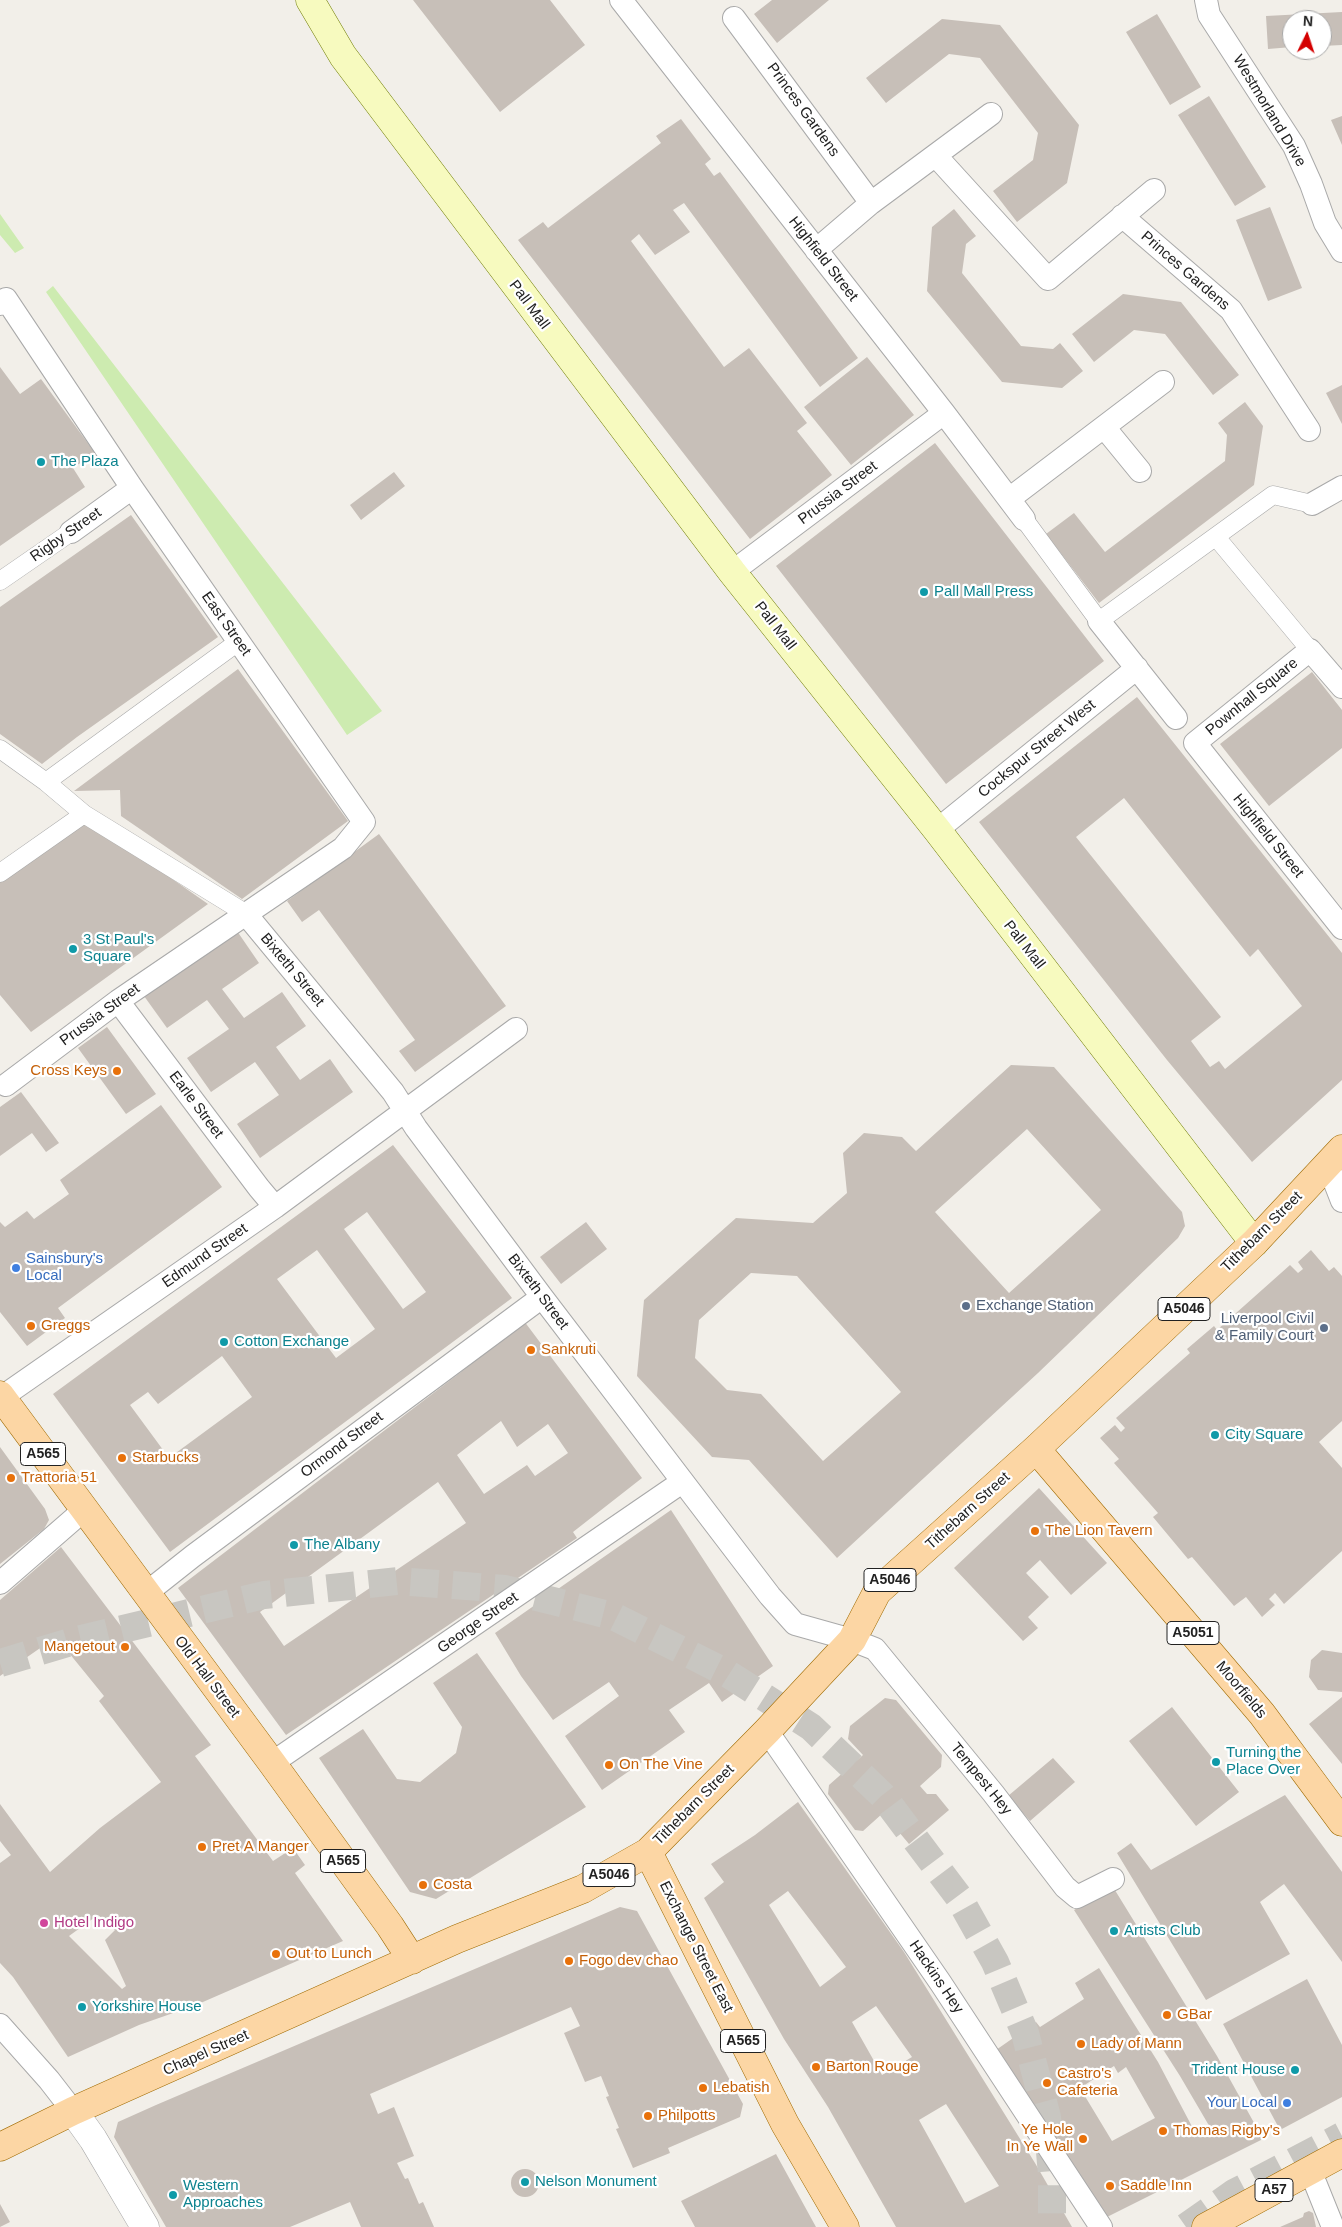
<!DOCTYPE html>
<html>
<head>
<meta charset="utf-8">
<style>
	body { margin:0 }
	#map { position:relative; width:1342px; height:2227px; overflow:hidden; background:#f2efe9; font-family:Arial,sans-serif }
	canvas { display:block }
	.north { position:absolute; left:1282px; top:10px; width:50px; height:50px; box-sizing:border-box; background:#fff; border:1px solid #a7a7a7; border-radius:50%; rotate:4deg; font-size:14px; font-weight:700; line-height:20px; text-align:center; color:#222 }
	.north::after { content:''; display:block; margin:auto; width:18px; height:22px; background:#d40000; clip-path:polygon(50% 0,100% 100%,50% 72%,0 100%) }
</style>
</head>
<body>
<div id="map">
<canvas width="1342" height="2227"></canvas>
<div class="north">N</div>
</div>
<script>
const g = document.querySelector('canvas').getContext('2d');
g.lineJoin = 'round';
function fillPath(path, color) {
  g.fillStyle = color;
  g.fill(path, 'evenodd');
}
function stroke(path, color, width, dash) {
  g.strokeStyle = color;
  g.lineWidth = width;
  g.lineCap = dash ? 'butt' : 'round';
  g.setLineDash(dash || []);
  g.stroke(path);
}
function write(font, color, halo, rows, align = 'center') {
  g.font = font + ' Arial,sans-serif';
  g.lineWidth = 4.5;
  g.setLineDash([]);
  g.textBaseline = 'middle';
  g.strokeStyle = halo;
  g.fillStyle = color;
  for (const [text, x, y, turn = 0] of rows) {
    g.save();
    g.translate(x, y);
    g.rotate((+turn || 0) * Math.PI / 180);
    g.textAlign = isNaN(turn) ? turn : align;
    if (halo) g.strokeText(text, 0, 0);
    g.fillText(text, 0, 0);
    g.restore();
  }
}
const grass = new Path2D(`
	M0 214 24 248 15 253 0 235Z
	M53 286 382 711 347 735 46 292Z`);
const building = new Path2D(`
	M413 0H550L585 45 500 112Z
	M772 0H829L777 43 754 14Z
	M1342 12V45L1322 46V20H1292V47L1268 49 1266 16Z
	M1157 14 1201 87 1170 105 1126 32Z
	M942 19 1000 25 1079 125 1067 183 1017 222 993 191 1033 160 1038 133 980 58 949 54 886 103 866 78Z
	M1209 96 1266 187 1235 206 1178 115Z
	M1342 116V145L1331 120Z
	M681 119 711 159 705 164 714 176 720 172 858 358 820 387 684 203 673 210 690 232 655 255 639 234 631 241 724 367 749 348 807 423 797 431 832 475 750 539 518 240 543 222 548 228 661 143 656 136Z
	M1270 207 1302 288 1268 301 1236 220Z
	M954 209 976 236 966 244 962 273 1021 346 1053 349 1060 343 1083 371 1062 388 1002 382 927 291 932 227Z
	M1123 294 1181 302 1239 375 1213 395 1165 334 1134 330 1094 362 1072 334Z
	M867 357 914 415 851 465 804 407Z
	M0 367 20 394 41 379 95 453 73 468 85 487 0 546Z
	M1342 385V424L1326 393Z
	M1245 402 1263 426 1254 485 1099 603 1046 534 1074 513 1105 552 1225 461 1227 435 1218 423Z
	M935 443 1104 661 946 784 776 566Z
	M394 472 405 486 361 520 350 505Z
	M131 515 218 637 77 737 42 764 0 734V607Z
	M238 669 348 821 242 899 121 816 120 790 74 791Z
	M1312 672 1342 710V748L1269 806 1220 744Z
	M1137 697 1342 953V1080L1252 1162 1167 1060 979 822ZM1124 798 1250 957 1258 949 1302 1006 1225 1069 1219 1061 1210 1067 1191 1041 1221 1017 1076 837Z
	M85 818 208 904 31 1032 0 995V880Z
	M379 834 506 1006 415 1072 399 1051 415 1040 319 910 302 922 287 901Z
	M237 931 259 963 222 989 244 1018 282 992 306 1026 276 1047 300 1080 330 1059 353 1092 260 1158 237 1124 279 1095 255 1062 211 1092 187 1058 229 1029 207 1000 167 1028 144 996Z
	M107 1027 156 1094 126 1114 78 1048Z
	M1011 1065 1054 1067 1182 1212 1185 1226 1178 1238 1038 1373 837 1558 749 1460 712 1457 637 1376 644 1300 736 1218 813 1223 847 1193 843 1153 864 1133 902 1137 916 1151ZM1027 1129 1101 1210 1009 1293 935 1212ZM751 1273 797 1276 901 1392 823 1461 761 1394 727 1390 695 1358 699 1320Z
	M21 1092 59 1143 46 1152 32 1133 0 1156V1107Z
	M161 1105 222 1187 58 1308 65 1318 27 1346 0 1312V1222L5 1227 27 1211 34 1219 69 1194 60 1180Z
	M393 1145 512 1298 170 1552 53 1394ZM367 1212 426 1292 403 1309 344 1229ZM317 1250 375 1329 336 1358 277 1279ZM222 1356 252 1397 169 1458 130 1405 148 1392 158 1404Z
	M586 1222 607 1249 561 1284 540 1257Z
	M1311 1250 1329 1271 1334 1267 1342 1276V1421L1319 1442 1342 1468V1551L1284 1604 1275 1593 1269 1599 1275 1605 1262 1617 1246 1597 1234 1606 1192 1557 1188 1559 1153 1517 1158 1513 1114 1463 1119 1459 1100 1438 1115 1425 1121 1432 1125 1428 1116 1418 1190 1353 1187 1349 1214 1326 1217 1330 1290 1265 1298 1273 1303 1269 1298 1262Z
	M524 1321 642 1478 573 1532 577 1538 286 1735 178 1588 461 1372ZM501 1421 517 1447 548 1424 568 1453 535 1476 527 1465 484 1494 457 1455ZM438 1482 466 1523 284 1646 260 1612Z
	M0 1447 45 1509 49 1520 44 1529 0 1564Z
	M1039 1488 1107 1563 1071 1595 1040 1560 1026 1573 1049 1597 1028 1617 1038 1628 1023 1641 954 1568Z
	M671 1510 773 1666 722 1702 709 1683 669 1710 685 1732 602 1790 565 1736 619 1696 609 1682 553 1720 521 1676 495 1633Z
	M61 1547 211 1745 195 1756 273 1861 293 1848 305 1865 295 1873 343 1941 196 2005 139 2025 68 2057 13 1977 0 1963V1863L11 1855 0 1841V1804L50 1872 100 1828 161 1782 99 1701 104 1696 56 1637 0 1676V1600ZM98 1915 115 1930 105 1940 126 1986 122 1989 69 1936Z
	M1322 1650 1342 1653V1692L1318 1690 1309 1677 1311 1660Z
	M477 1653 586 1807 436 1899 410 1892 319 1758 363 1729 397 1779 420 1782 456 1753 462 1727 433 1683Z
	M1342 1697V1764L1309 1724Z
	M885 1698 896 1700 942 1755 941 1767 920 1786 927 1794H936L949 1810 909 1844 883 1813 863 1831 855 1830 828 1794 829 1785 863 1755 848 1739 850 1726Z
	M1172 1707 1239 1792 1196 1826 1129 1741Z
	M1053 1758 1075 1782 1030 1821 1008 1796Z
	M1285 1795 1342 1872V1962L1284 1884 1260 1902 1290 1954 1206 2000 1117 1853 1131 1843 1151 1870Z
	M798 1802 904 1952 1035 2163 1072 2227H896L828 2107 784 2039 704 1898 724 1882 711 1864 755 1835ZM788 1891 846 1967 820 1987 769 1905ZM876 2006 912 2057 882 2075 852 2022ZM946 2104 999 2186 965 2203 919 2120Z
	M1113 1887 1217 2056 1263 2139 1103 2219 996 2050 1036 2022 1040 2027 1084 1999 1075 1983 1099 1968 1158 2062 1197 2136 1211 2129 1180 2076 1074 1910ZM1114 2066 1118 2073 1126 2067 1155 2118 1112 2141 1080 2088Z
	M620 1907 637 1911 743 2104 740 2117 668 2148 670 2153 633 2168 616 2129 619 2128 606 2097 609 2096 601 2076 585 2082 564 2033 580 2026 571 2007 370 2094 378 2114 394 2107 414 2156 397 2163 405 2179 408 2178 419 2204 423 2202 434 2227H361L350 2202 290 2227H166L114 2137 118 2122 156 2105Z
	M1307 1979 1342 2045V2097L1280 2130 1223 2024Z
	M776 2154 816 2227H695L681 2201Z
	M511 2183a14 14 0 1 1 28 0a14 14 0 1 1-28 0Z
	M0 2204 10 2222 0 2227Z
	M1309 2211 1313 2213 1316 2227H1280L1303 2217 1304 2213Z`);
const primaryTunnel = new Path2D(`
	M0 1663 77 1640 264 1595 398 1581 505 1589 613 1616 725 1672 811 1727 882 1795 958 1896 995 1962 1025 2033 1047 2117 1052 2175V2227
	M1186 2227 1234 2193 1342 2136`);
const pedestrian = new Path2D(`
	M1024 519 1099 621 1273 495 1312 504
	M1216 537 1310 650
	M0 581 71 532
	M0 749 46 782 84 814 245 913
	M46 782 238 642
	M0 873 84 814`);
const minor = new Path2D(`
	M621 0 944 413 1024 519
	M1206 0 1209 15 1294 146 1311 184 1325 223 1342 251
	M734 18 871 203
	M936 156 1048 279 1154 190
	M1122 216 1231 310 1309 430
	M816 250 871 203 991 114
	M0 304 6 299 132 488 364 822 343 848 118 1001 6 1085
	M1104 427 1140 471
	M1009 499 1163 382
	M1312 504 1342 487
	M71 532 132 488
	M732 572 944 413
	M1099 621 1176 718
	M1342 687 1310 650 1195 743 1342 928
	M937 830 1137 668
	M245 913 393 1092 416 1128 542 1297 770 1596 795 1624 852 1640 875 1649 993 1793 1065 1887 1077 1897 1113 1879
	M118 1001 259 1188 275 1207
	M1328 1165 1342 1201
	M2 1397 275 1207 516 1029
	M0 1583 84 1510
	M145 1594 193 1556 542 1297
	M767 1731 940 1982 1101 2227
	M272 1763 682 1482
	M0 2025 49 2080 73 2111
	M1310 2170 1333 2227`);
const tertiary = new Path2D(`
	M73 2111 93 2139 145 2227`);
const secondary = new Path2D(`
	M310 0 343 56 732 572 937 830 1254 1243`);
const primary = new Path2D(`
	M0 1395 272 1763 390 1926 412 1960
	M1036 1449 1262 1714 1342 1822
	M648 1852 785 2124 845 2227
	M0 2147 73 2111 457 1939 583 1889 648 1852 767 1731 852 1640 877 1592 1036 1449 1254 1243 1342 1149
	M1206 2227 1342 2153`);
const markers = [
	[41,462,5,"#0f9aa8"],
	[924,592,5,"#0f9aa8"],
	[73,949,5,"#0f9aa8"],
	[117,1071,5,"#e8710a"],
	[16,1268,5,"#3f7fe0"],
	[966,1306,5,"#5c6f8a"],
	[31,1326,5,"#e8710a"],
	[1324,1328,5,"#5c6f8a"],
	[224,1342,5,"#0f9aa8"],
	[531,1350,5,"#e8710a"],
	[1215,1435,5,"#0f9aa8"],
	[122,1458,5,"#e8710a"],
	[11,1478,5,"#e8710a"],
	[1035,1531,5,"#e8710a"],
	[294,1545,5,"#0f9aa8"],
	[125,1647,5,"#e8710a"],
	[1216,1762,5,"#0f9aa8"],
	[609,1765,5,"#e8710a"],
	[202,1847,5,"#e8710a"],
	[423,1885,5,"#e8710a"],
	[44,1923,5,"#d1479c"],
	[1114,1931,5,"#0f9aa8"],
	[276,1954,5,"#e8710a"],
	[569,1961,5,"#e8710a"],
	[82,2007,5,"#0f9aa8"],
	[1167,2015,5,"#e8710a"],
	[1081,2044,5,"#e8710a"],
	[816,2067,5,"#e8710a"],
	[1295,2070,5,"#0f9aa8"],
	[1047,2083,5,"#e8710a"],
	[703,2088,5,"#e8710a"],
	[1287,2103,5,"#3f7fe0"],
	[648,2116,5,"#e8710a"],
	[1163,2131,5,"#e8710a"],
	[1083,2139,5,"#e8710a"],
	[525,2182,5,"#0f9aa8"],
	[1110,2186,5,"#e8710a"],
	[173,2195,5,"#0f9aa8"]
];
const shields = [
	[1184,1309,52],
	[43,1454,45],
	[890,1580,52],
	[1193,1633,52],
	[343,1861,45],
	[609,1875,52],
	[743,2041,45],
	[1274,2190,38]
];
const shieldNames = [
	["A5046",1184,1309],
	["A565",43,1454],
	["A5046",890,1580],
	["A5051",1193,1633],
	["A565",343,1861],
	["A5046",609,1875],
	["A565",743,2041],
	["A57",1274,2190]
];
const streetNames = [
	["Princes Gardens",803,110,54],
	["Westmorland Drive",1269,111,59],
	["Highfield Street",823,259,52],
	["Princes Gardens",1185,271,41],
	["Pall Mall",529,305,53],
	["Prussia Street",838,493,-37],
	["Rigby Street",66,535,-35],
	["East Street",226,624,55],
	["Pall Mall",775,626,52],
	["Pownhall Square",1252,697,-39],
	["Cockspur Street West",1037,749,-39],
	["Highfield Street",1268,836,51],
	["Pall Mall",1024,945,52],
	["Bixteth Street",292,970,50],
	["Prussia Street",100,1015,-36],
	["Earle Street",196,1105,53],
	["Tithebarn Street",1262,1232,-45],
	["Edmund Street",205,1256,-35],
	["Bixteth Street",538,1292,53],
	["Ormond Street",342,1445,-37],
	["Tithebarn Street",968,1511,-42],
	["George Street",478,1623,-35],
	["Old Hall Street",207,1677,53],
	["Moorfields",1241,1690,50],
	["Tempest Hey",981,1779,51],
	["Tithebarn Street",694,1805,-45],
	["Exchange Street East",696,1947,63],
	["Hackins Hey",936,1977,56],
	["Chapel Street",206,2053,-24]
];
const cultureNames = [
	["The Plaza",51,462],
	["Pall Mall Press",934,592],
	["3 St Paul's",83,940],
	["Square",83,957],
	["Cotton Exchange",234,1342],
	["City Square",1225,1435],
	["The Albany",304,1545],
	["Turning the",1226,1753],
	["Place Over",1226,1770],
	["Artists Club",1124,1931],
	["Yorkshire House",92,2007],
	["Trident House",1285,2070,"right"],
	["Nelson Monument",535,2182],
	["Western",183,2186],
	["Approaches",183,2203]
];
const foodNames = [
	["Cross Keys",107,1071,"right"],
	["Greggs",41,1326],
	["Sankruti",541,1350],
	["Starbucks",132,1458],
	["Trattoria 51",21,1478],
	["The Lion Tavern",1045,1531],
	["Mangetout",115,1647,"right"],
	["On The Vine",619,1765],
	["Pret A Manger",212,1847],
	["Costa",433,1885],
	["Out to Lunch",286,1954],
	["Fogo dev chao",579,1961],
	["GBar",1177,2015],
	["Lady of Mann",1091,2044],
	["Barton Rouge",826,2067],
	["Castro's",1057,2074],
	["Cafeteria",1057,2091],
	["Lebatish",713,2088],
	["Philpotts",658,2116],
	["Ye Hole",1073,2130,"right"],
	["In Ye Wall",1073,2147,"right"],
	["Thomas Rigby's",1173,2131],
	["Saddle Inn",1120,2186]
];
const shopNames = [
	["Sainsbury's",26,1259],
	["Local",26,1276],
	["Your Local",1277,2103,"right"]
];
const serviceNames = [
	["Exchange Station",976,1306],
	["Liverpool Civil",1314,1319,"right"],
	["& Family Court",1314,1336,"right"]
];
const hotelNames = [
	["Hotel Indigo",54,1923]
];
fillPath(grass, '#cdebb0');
fillPath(building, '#c7bfb8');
stroke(primaryTunnel, '#c8c6c1', 28, [28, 14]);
stroke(pedestrian, '#a9a9a9', 19);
stroke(minor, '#a9a9a9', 24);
stroke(tertiary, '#a9a9a9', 29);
stroke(secondary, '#707d05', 29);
stroke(primary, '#a06b00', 29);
stroke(pedestrian, '#fff', 18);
stroke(minor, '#fff', 22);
stroke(tertiary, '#fff', 28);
stroke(secondary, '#f7fabf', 28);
stroke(primary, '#fcd6a4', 28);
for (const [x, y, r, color] of markers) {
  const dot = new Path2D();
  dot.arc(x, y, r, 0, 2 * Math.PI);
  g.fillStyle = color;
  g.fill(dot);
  stroke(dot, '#fff', 2);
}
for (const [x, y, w] of shields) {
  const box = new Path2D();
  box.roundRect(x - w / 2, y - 11.5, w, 23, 4);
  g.fillStyle = '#fff';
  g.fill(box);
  stroke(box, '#222', 1);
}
write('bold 14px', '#222', null, shieldNames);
write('15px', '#222', '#fff', streetNames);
write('15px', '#0d838f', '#fff', cultureNames, 'left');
write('15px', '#c56008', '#fff', foodNames, 'left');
write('15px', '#366cbe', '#fff', shopNames, 'left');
write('15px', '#4e5e75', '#fff', serviceNames, 'left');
write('15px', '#b23c85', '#fff', hotelNames, 'left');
</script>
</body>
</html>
